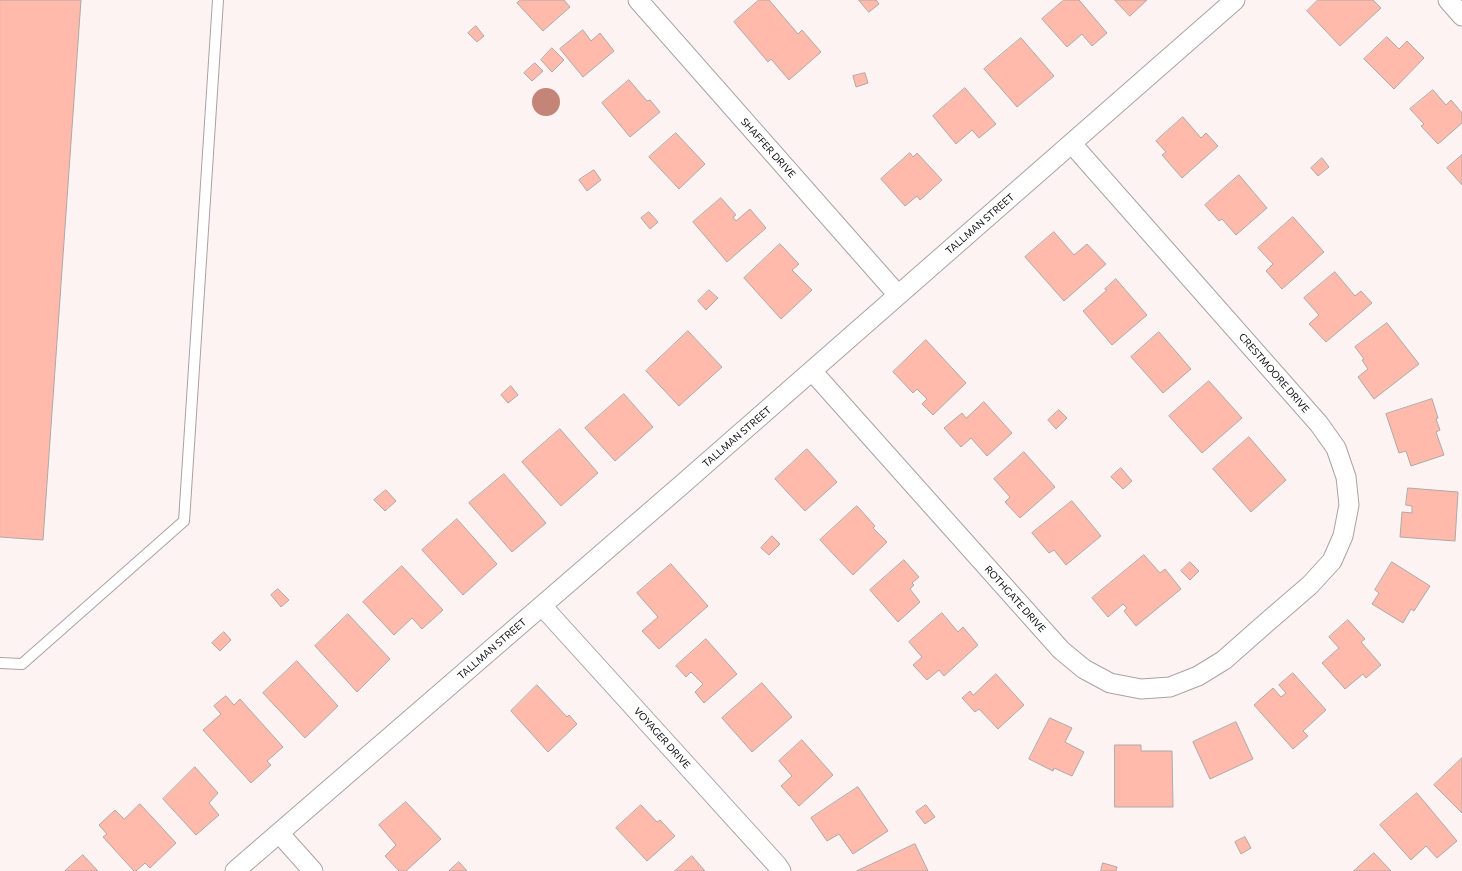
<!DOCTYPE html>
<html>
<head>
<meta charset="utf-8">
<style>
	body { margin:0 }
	canvas { display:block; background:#fcf3f2 }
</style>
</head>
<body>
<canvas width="1462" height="871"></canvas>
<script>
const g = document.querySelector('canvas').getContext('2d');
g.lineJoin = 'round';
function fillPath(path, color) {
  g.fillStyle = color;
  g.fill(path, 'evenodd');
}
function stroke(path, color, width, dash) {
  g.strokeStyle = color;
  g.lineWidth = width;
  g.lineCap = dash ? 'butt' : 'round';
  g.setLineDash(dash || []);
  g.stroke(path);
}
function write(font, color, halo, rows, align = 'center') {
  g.font = font + ' Commissioner,sans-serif';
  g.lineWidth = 3.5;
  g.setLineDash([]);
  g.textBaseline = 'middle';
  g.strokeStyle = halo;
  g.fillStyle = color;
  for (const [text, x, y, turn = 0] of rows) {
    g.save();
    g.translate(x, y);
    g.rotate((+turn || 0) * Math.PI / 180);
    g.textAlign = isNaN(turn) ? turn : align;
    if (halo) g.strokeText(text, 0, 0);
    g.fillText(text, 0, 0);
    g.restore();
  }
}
const water = new Path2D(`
	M532 102a14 14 0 1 1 28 0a14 14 0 1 1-28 0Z`);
const building = new Path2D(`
	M0 0H81L43 540 0 537Z
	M521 0H564L570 7 543 31 517 3Z
	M759 0H769L798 34 802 30 821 52 789 80 771 59 768 62 734 22Z
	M859 0H876L879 4 869 12Z
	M1064 0H1079L1107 33 1092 46 1082 34 1067 47 1042 19Z
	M1115 0H1147L1130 16Z
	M1318 0H1373L1381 8 1340 46 1307 11Z
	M476 26 484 36 477 42 468 33Z
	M583 30 591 41 600 33 614 51 583 77 560 49Z
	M1387 37 1399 49 1407 41 1424 58 1394 89 1364 59Z
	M1021 38 1054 76 1017 107 984 69Z
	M552 48 564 60 552 72 541 60Z
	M535 63 543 71 532 81 524 73Z
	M865 73 868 83 856 87 853 76Z
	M629 80 647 101 650 100 660 112 630 137 602 103Z
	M965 88 996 124 979 138 972 130 956 144 933 116Z
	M1433 90 1446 105 1451 100 1462 113V123L1438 144 1421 126 1424 124 1410 109Z
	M1183 117 1201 138 1206 133 1218 146 1182 178 1162 155 1166 152 1156 141Z
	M676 133 705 164 679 189 649 157Z
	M910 153 913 157 917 153 942 180 920 200 917 196 905 206 881 179Z
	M1462 155V185L1447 168Z
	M1322 158 1329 167 1318 176 1311 168Z
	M594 170 601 180 587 191 579 180Z
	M1239 175 1267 208 1236 235 1222 219 1219 221 1205 205Z
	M721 198 736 215 733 217 736 221 750 209 766 228 727 262 693 222Z
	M649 212 658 222 650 229 641 218Z
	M1293 217 1324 252 1282 289 1266 271 1273 264 1258 248Z
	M1054 232 1074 255 1087 244 1106 264 1064 301 1025 257Z
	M780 244 799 264 792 270 812 290 781 319 744 278Z
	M1335 272 1355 296 1361 291 1372 303 1326 342 1309 324 1319 315 1304 298Z
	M1116 279 1147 315 1112 345 1083 311 1107 290 1105 289Z
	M709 290 718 298 706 310 698 301Z
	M1387 323 1419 364 1374 399 1358 377 1368 369 1362 360 1364 359 1355 347Z
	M688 331 722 367 679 406 646 371Z
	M1159 332 1191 369 1163 393 1131 357Z
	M926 340 966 383 933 415 922 404 927 399 917 389 913 393 893 372Z
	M1209 381 1242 418 1202 453 1169 416Z
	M511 386 518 395 508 403 501 395Z
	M624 394 653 427 615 461 585 428Z
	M1432 399 1438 418 1436 419 1440 430 1436 432 1444 455 1411 466 1406 451 1399 453 1386 414Z
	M984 402 1012 433 987 456 971 438 961 447 944 428 962 413 966 418Z
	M1059 410 1067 418 1056 429 1048 420Z
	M560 429 598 473 561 506 522 462Z
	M1249 437 1286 480 1251 512 1213 469Z
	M807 449 837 482 805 511 775 479Z
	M1024 452 1055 487 1020 518 1005 502 1010 497 994 479Z
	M1121 468 1132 481 1123 489 1111 477Z
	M504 474 546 523 512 552 469 503Z
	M1408 488 1458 492 1455 541 1400 537 1402 512 1412 513V506L1406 505Z
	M386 490 396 501 385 511 374 500Z
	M1072 501 1101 536 1066 565 1054 550 1049 553 1032 533Z
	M857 506 875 526 873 528 887 542 853 575 820 540Z
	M457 519 497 564 463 595 422 550Z
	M772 536 780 544 769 555 761 548Z
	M1144 555 1160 573 1165 569 1181 589 1136 626 1124 611 1127 608 1123 604 1108 617 1092 598Z
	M904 560 919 577 912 583 914 585 910 589 920 602 898 622 870 590Z
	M1190 562 1199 571 1190 580 1181 571Z
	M1392 562 1430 586 1414 611 1411 609 1403 623 1372 604 1379 593 1375 590Z
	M671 564 708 606 659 649 642 631 658 617 637 593Z
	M402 566 443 610 422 629 412 618 394 635 363 602Z
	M278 589 289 600 281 607 271 595Z
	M942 613 958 632 963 627 978 645 944 676 939 670 927 680 913 665 922 657 909 642Z
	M348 614 390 659 357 692 315 646Z
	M1348 620 1365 639 1361 642 1381 665 1366 678 1363 674 1345 689 1322 663 1339 648 1329 637Z
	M224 632 231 640 220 651 212 643Z
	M706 639 737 674 704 703 695 692 703 684 691 672 686 677 676 666Z
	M297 661 338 706 305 738 263 693Z
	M1293 673 1326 710 1303 731 1308 736 1293 749 1254 705 1273 688 1281 697 1286 693 1279 685Z
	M996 674 1024 705 998 729 979 709 975 712 962 698 970 691 973 695Z
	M762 683 792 717 752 752 722 718Z
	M537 685 567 717 569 715 577 724 548 752 511 711Z
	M226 696 234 705 240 699 283 747 267 761 271 765 251 783 203 730 221 714 214 706Z
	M1050 718 1072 728 1065 742 1084 752 1072 776 1054 768 1053 771 1029 759Z
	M1236 722 1253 759 1210 779 1193 742Z
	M802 740 833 775 799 806 781 786 792 776 779 761Z
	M1115 745H1141V751H1172L1173 807H1115Z
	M1462 758V813L1434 785Z
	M195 767 218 793 209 803 219 815 196 835 163 799Z
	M858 787 888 831 853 854 839 834 827 841 811 818Z
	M1417 793 1457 841 1437 858 1426 846 1411 860 1380 825Z
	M406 802 441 839 406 871H399L385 856 396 845 379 825Z
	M140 804 176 843 150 868 145 863 136 871H134L103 837 107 834 99 825 115 810 124 819Z
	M641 805 657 822 660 820 675 836 647 861 616 828Z
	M926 805 935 817 925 824 916 812Z
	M1245 837 1251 848 1241 854 1235 842Z
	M915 844 928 871H857Z
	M1374 853 1391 871H1354Z
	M83 855 98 871H65Z
	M692 856 705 871H675Z
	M459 862 467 871H449Z
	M1103 863 1117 867 1116 871H1101Z`);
const service = new Path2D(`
	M0 663 22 664 184 521 218 0`);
const minor = new Path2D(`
	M638 0 898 295
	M1448 0 1462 16
	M812 371 1061 650 1084 669 1110 683 1141 689 1170 687 1198 676 1224 660 1266 623 1310 585 1332 561 1343 536 1349 505 1346 477 1336 448 1319 424 1072 144
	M542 606 777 865 781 871
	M279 833 313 871
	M235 871 678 488 1235 0`);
const streetNames = [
	["SHAFFER DRIVE",768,148,48],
	["TALLMAN STREET",980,224,-41],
	["CRESTMOORE DRIVE",1274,373,49],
	["TALLMAN STREET",737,437,-41],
	["ROTHGATE DRIVE",1015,599,48],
	["TALLMAN STREET",492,649,-41],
	["VOYAGER DRIVE",662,738,48]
];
fillPath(water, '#c48477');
fillPath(building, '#ffbaac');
stroke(building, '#b0a8a6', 1);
stroke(service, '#aba3a1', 12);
stroke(minor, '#aba3a1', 21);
stroke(service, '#fff', 10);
stroke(minor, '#fff', 19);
write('10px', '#0f0d0c', '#fff', streetNames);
</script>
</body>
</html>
